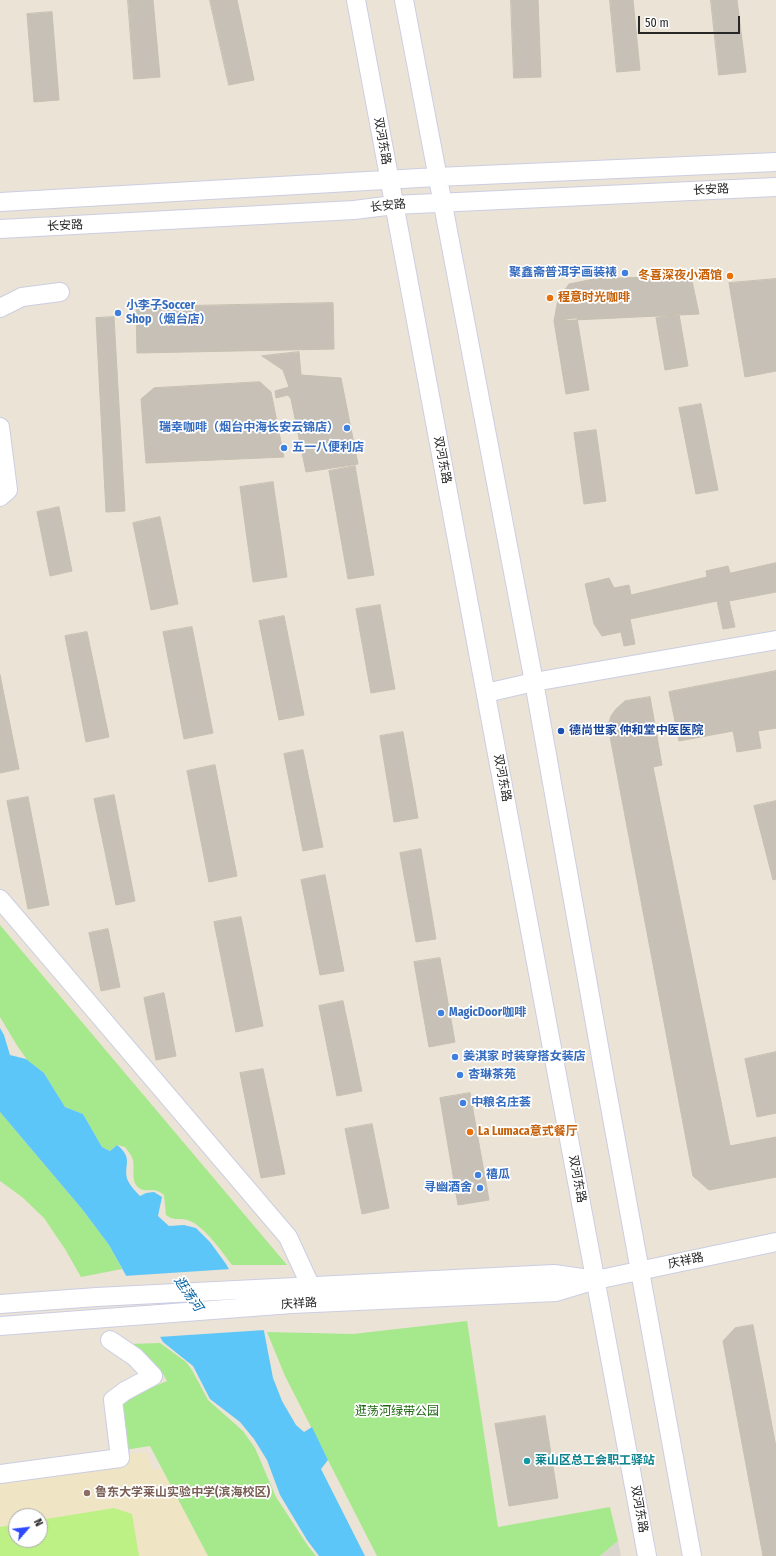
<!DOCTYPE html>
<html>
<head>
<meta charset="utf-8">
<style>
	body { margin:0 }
	#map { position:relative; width:776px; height:1556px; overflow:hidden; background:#ebe3d6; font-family:"Fira Sans Condensed",sans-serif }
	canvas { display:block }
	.north { position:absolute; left:8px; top:1508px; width:40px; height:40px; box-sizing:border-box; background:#fff; border:1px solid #a9a9a9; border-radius:50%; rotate:62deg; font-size:11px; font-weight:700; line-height:16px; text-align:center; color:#272727 }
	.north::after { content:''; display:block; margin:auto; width:14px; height:18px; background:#2f49ff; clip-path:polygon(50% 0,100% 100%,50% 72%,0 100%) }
	.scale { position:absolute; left:638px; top:16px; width:102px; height:18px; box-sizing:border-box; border:2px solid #272727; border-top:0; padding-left:5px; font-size:12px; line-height:14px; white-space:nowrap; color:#272727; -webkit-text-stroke:3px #fff; paint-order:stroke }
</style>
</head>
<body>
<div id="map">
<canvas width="776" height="1556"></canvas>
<div class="north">N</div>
<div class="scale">50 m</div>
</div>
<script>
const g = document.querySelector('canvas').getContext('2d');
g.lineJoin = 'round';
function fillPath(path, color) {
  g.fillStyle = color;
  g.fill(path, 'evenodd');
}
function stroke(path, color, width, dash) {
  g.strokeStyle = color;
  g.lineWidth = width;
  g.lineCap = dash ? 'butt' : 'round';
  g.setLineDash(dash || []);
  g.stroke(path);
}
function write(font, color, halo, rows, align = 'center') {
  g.font = font + ' "Fira Sans Condensed","Noto Sans SC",sans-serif';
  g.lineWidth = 3.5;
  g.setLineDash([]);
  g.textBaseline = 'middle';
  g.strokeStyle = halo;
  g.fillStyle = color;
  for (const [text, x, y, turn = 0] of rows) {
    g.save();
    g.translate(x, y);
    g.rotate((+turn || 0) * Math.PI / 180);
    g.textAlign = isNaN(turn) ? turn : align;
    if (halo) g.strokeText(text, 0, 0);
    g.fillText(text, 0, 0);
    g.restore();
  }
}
const education = new Path2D(`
	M146 1452 153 1470 161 1468 208 1556H0V1470ZM16 1516H40V1540H16Z`);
const green = new Path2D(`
	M0 925 287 1265H232C222 1252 203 1224 187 1220 178 1217 175 1222 166 1215L164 1195C153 1186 148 1193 141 1189 130 1184 135 1170 133 1160 132 1156 128 1151 125 1147L117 1145 110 1151 102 1147 83 1114 65 1107 44 1073 28 1061 18 1047 0 1017Z
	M0 1112 82 1209 109 1245 122 1269 81 1277 65 1249 44 1218 22 1197 0 1181Z
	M467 1321 498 1527 610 1507 618 1541 600 1556H377L285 1376 267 1332 353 1334Z
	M160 1343 186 1362 192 1370 208 1400 243 1431 255 1448 276 1497 308 1546 316 1556H208L150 1446 125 1450 122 1402 124 1399 167 1381C158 1363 145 1354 128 1344Z`);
const pitch = new Path2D(`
	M114 1508 132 1514 139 1556H0V1527L16 1524V1540H40V1520Z`);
const plaza = new Path2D(`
	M618 1541 621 1556H600Z`);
const water = new Path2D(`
	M0 1028 4 1035 10 1055 26 1059 44 1073 65 1107 83 1114 102 1147 110 1151 117 1145C135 1159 122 1166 128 1181 131 1187 136 1192 140 1196L146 1193 154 1192 162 1197 158 1216 169 1226 184 1225 196 1228 210 1242 226 1264 264 1331 273 1378 282 1401 296 1425 304 1432 312 1427 328 1460 321 1469 365 1556H319L307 1540 280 1495 267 1460 254 1439 240 1422 210 1399 193 1366 163 1342 109 1245 82 1209 0 1112Z`);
const pier = new Path2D(`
	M231 1269 265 1330 158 1337 124 1276Z`);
const building = new Path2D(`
	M128 0H153L160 77 134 79Z
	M210 0H237L254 80 229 85Z
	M511 0H538L541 77 514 78Z
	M610 0H633L640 70 617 72Z
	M711 0H737L746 72 719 75Z
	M52 12 59 100 34 102 27 14Z
	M691 276 699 314 554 321 558 299 569 284 594 279Z
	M776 279V371L745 377 729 283Z
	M333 303 334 349 137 353 136 307Z
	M679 314 688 366 665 370 656 318Z
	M114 317 125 511 106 512 96 318Z
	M577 318 589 390 566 394 554 321Z
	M299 352 301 375 341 378 358 464 306 472 291 399 288 395 276 398 275 391 289 387 283 370 262 356Z
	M260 382 271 392 284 457 146 463 141 399 154 388Z
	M701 404 718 490 696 494 679 408Z
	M596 430 606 501 584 504 574 433Z
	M355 466 374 575 348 579 329 471Z
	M273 482 287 577 253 582 240 487Z
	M59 507 72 571 50 576 37 512Z
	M160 517 178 604 151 610 133 523Z
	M776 563V592L729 601 735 627 723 629 717 601 630 619 635 644 624 646 621 632 602 636 594 624 585 584 609 578 614 588 629 585 631 595 707 577 706 571 728 566 730 573Z
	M380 605 395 689 371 693 356 609Z
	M284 616 304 715 279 720 259 621Z
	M192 627 213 733 184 739 163 632Z
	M87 632 109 737 86 742 65 636Z
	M776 671V728L758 731 761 748 737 752 733 731 679 741 669 692Z
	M0 675 19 769 0 773Z
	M650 697 662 765 653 767 730 1146 776 1137V1177L709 1190 693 1176 608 726 611 716 616 709 625 701Z
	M403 732 418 818 394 822 380 736Z
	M303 750 323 847 303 851 284 754Z
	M215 765 237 876 209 882 187 771Z
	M114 795 135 901 116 905 94 799Z
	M28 797 49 905 28 909 7 801Z
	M776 801V879L773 880 754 806Z
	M421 849 436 939 416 942 400 853Z
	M325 875 344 971 320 975 301 880Z
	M241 917 263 1026 236 1032 214 922Z
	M108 929 120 987 101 991 89 933Z
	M440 958 455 1042 429 1047 414 962Z
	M164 993 176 1056 156 1060 144 998Z
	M343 1001 362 1091 337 1096 319 1006Z
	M776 1052V1113L757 1117 745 1059Z
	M263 1069 285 1174 261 1178 240 1073Z
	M470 1093 489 1200 458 1205 440 1098Z
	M372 1124 389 1208 362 1214 345 1129Z
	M753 1325 776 1447V1556H763L723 1341 735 1328Z
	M545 1416 558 1498 509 1506 495 1424Z`);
const minor = new Path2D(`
	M356 0 647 1556
	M404 0 534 682 604 1074 692 1556
	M0 202 437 177 776 162
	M0 229 354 210 394 205 776 187
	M0 308 22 297 60 292
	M0 427 8 490 0 497
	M486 693 534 682 776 640
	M0 899 288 1237 311 1287
	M0 1304 97 1297 554 1274 589 1279
	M0 1326 292 1304 556 1292 596 1280 776 1242
	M0 1474 120 1458 113 1400 125 1391 153 1376 135 1357 110 1340`);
const markers = [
	[625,273,4,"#3f7fe0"],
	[730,276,4,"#e8710a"],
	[550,298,4,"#e8710a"],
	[118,313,4,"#3f7fe0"],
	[347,428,4,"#3f7fe0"],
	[284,448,4,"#3f7fe0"],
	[561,731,4,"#1a4fb4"],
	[441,1013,4,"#3f7fe0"],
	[455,1057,4,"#3f7fe0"],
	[460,1075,4,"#3f7fe0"],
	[463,1103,4,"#3f7fe0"],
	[470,1132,4,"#e8710a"],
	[478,1175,4,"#3f7fe0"],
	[480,1188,4,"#3f7fe0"],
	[527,1461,4,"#0f9aa8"],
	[87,1493,4,"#8d6e63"]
];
const streetNames = [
	["双河东路",382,141,80],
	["长安路",711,190,-3],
	["长安路",388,206,-6],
	["长安路",65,226,-3],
	["双河东路",442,460,79],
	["双河东路",502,778,79],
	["双河东路",577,1179,79],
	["庆祥路",686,1261,-12],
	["庆祥路",299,1304,-4],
	["双河东路",639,1509,80]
];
const shopNames = [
	["聚鑫斋普洱字画装裱",617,273,"right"],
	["小李子Soccer",126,306],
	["Shop（烟台店）",126,320],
	["瑞幸咖啡（烟台中海长安云锦店）",339,428,"right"],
	["五一八便利店",292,448],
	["MagicDoor咖啡",449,1013],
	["姜淇家 时装穿搭女装店",463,1057],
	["杏琳茶苑",468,1075],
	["中粮名庄荟",471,1103],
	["禧瓜",486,1175],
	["寻幽酒舍",472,1188,"right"]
];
const foodNames = [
	["冬喜深夜小酒馆",722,276,"right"],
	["程意时光咖啡",558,298],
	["La Lumaca意式餐厅",478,1132]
];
const transitNames = [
	["德尚世家 仲和堂中医医院",569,731]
];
const parkNames = [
	["逛荡河绿带公园",397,1412]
];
const cultureNames = [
	["莱山区总工会职工驿站",535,1461]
];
const educationNames = [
	["鲁东大学莱山实验中学(滨海校区)",95,1493]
];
const waterNames = [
	["逛荡河",188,1294,55]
];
fillPath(education, '#efe4c3');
fillPath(green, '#a6e88c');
fillPath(pitch, '#bdf186');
fillPath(plaza, '#dbd6cd');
fillPath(water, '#5dc6f9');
fillPath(pier, '#ebe3d6');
fillPath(building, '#c6c0b6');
stroke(building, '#c6c0b0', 1);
stroke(minor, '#cbcee2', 20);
stroke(minor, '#fff', 18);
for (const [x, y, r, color] of markers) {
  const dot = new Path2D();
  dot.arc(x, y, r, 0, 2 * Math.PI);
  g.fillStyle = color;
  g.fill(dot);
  stroke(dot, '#fff', 1.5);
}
write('12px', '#272727', '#fff', streetNames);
write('bold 12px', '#366cbe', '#fff', shopNames, 'left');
write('bold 12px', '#c56008', '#fff', foodNames, 'left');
write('bold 12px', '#164399', '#fff', transitNames, 'left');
write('12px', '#1f6812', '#fff', parkNames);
write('bold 12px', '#0d838f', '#fff', cultureNames, 'left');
write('bold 12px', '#785e54', '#fff', educationNames, 'left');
write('italic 13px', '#0160a0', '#fff', waterNames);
</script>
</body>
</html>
